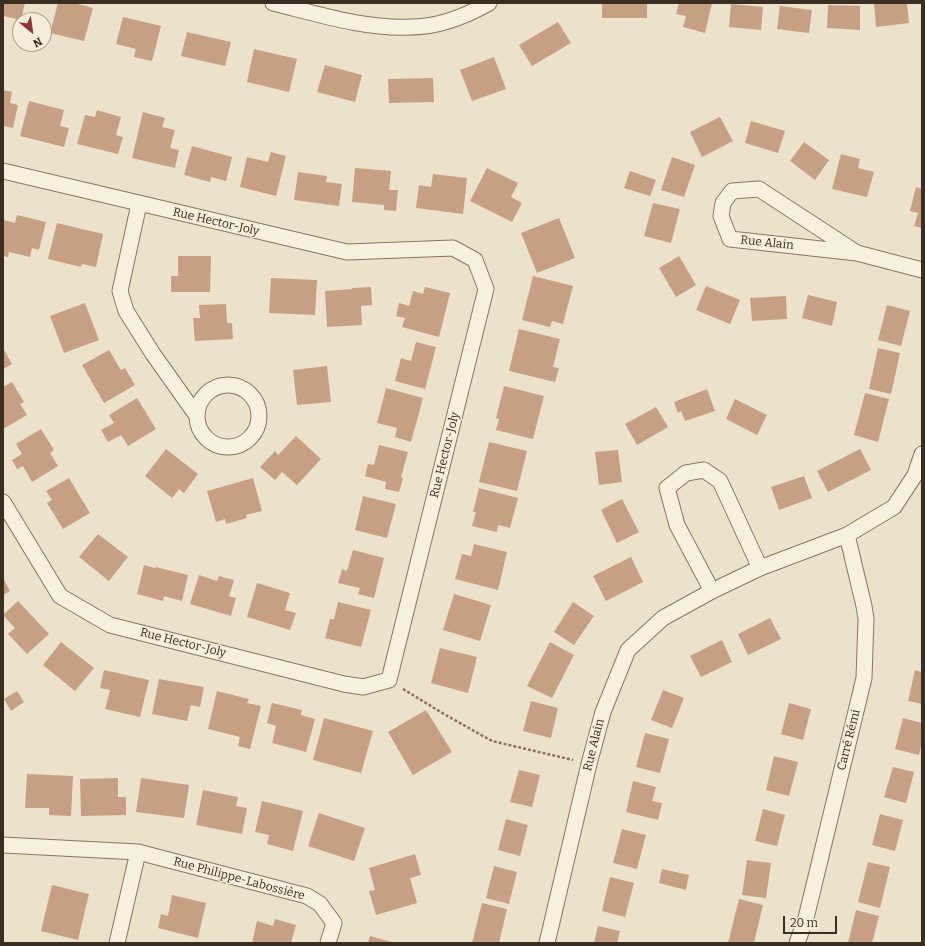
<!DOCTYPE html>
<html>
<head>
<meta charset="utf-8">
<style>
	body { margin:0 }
	#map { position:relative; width:925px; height:946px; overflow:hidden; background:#ece2cb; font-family:Bitter,serif }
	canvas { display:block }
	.frame { position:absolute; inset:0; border:4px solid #3a2e22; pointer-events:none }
	.north { position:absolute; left:12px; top:12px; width:40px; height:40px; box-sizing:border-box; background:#f4edda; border:1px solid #aaa190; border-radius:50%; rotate:151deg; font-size:11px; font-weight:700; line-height:16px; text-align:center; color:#3a2e22 }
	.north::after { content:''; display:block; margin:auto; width:14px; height:18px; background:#933434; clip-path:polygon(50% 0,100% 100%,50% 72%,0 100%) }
	.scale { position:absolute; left:783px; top:916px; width:54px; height:18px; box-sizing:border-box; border:2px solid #3a2e22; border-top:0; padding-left:5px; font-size:12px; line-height:14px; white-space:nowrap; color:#3a2e22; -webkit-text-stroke:3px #f4edda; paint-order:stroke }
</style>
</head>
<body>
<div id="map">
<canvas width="925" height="946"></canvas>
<div class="frame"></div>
<div class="north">N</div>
<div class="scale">20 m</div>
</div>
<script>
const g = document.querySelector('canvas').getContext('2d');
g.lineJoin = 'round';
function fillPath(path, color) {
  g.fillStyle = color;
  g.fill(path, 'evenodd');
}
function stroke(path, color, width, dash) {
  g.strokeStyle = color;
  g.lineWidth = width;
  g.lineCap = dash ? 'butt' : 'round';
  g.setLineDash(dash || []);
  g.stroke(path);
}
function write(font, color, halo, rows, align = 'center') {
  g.font = font + ' Bitter,serif';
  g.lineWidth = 3;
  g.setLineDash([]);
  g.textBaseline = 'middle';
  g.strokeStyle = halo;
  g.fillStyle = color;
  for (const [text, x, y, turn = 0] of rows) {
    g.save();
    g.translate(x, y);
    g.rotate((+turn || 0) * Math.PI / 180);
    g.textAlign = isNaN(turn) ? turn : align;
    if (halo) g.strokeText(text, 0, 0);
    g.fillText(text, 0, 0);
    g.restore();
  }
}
const building = new Path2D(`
	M3 3H25L21 20 3 16Z
	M58 3H74L93 8 84 41 50 33Z
	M602 3H647V18H602Z
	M679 3H712L705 33 683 27 686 16 676 14Z
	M874 3H907L909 23 876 27Z
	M731 4 763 7 761 30 729 27Z
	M828 5 860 6V30L827 28Z
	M780 6 812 10 809 33 777 29Z
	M123 17 161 26 152 61 134 57 136 49 116 44Z
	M558 22 571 43 532 66 519 45Z
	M187 32 231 42 225 66 181 56Z
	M254 49 297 59 289 92 247 82Z
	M494 57 506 89 472 101 460 70Z
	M325 65 362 75 355 102 317 92Z
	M433 78 434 102 389 103 388 79Z
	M3 90 12 92 10 103 18 105 13 128 3 126Z
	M29 101 64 110 60 126 69 128 64 147 20 136Z
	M97 110 121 117 116 135 123 137 118 154 77 144 85 115 95 117Z
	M143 112 165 118 162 127 175 130 170 148 179 150 175 168 132 158Z
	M720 117 733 141 702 157 690 132Z
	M751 121 785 131 778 153 745 143Z
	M804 142 829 160 815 180 790 161Z
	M192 146 232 157 226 181 211 177 210 182 184 175Z
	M271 152 286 156 276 196 240 187 247 157 268 162Z
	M841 154 860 159 858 168 874 172 867 197 832 189Z
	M672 157 695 165 684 197 661 190Z
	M355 168 391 171 389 190H398L396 211 384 210V205L352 202Z
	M487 168 518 183 511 197 522 203 512 222 470 201Z
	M630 171 656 180 650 196 624 188Z
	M298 172 327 176 326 182 342 184 339 206 294 200Z
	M433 174 467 178 463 214 416 208 419 185 431 187Z
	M916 187 922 189V228L914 226 918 213 910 211Z
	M653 203 680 209 671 243 644 236Z
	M17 215 46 222 39 250 32 248 30 257 9 252 8 257 3 256 4 220 15 223Z
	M559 218 575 258 537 273 521 233Z
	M57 223 103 234 96 267 82 264 81 267 48 259Z
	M178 256H211L210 292H171V276H178Z
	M679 256 696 285 676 297 659 268Z
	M533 276 573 286 563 324 552 321 550 327 522 320Z
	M271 278 317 280 315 315 269 313Z
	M706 286 740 300 730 324 696 310Z
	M371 287 372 305 361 306 362 325 327 327 325 291 352 289V288Z
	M425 287 450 293 439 337 402 327 405 318 396 316 399 303 409 306 413 291 423 294Z
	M808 295 837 302 832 326 802 318Z
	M786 296 787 319 752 321 750 298Z
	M85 303 99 340 64 353 50 316Z
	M226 304 227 323H232L233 339 195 341 193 318H200L199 305Z
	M887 305 910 311 901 346 878 340Z
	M519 329 560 339 553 367 559 368 555 382 509 371Z
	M416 342 436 347 425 389 395 381 401 358 411 361Z
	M3 348 12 364 3 369Z
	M878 348 900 353 891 394 869 389Z
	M109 350 121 370 125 368 135 385 104 403 82 365Z
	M327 366 331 402 297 405 293 370Z
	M12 382 24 402 20 404 27 415 3 429V387Z
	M504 386 544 396 533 439 496 430 499 419 496 418Z
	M386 388 423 398 411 442 395 437 397 428 377 423Z
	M707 389 715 411 685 421 681 411 678 413 674 402Z
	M865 393 889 399 878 442 854 435Z
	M137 398 156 429 128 446 121 435 108 442 101 430 114 423 109 415Z
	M735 399 767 415 757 435 726 419Z
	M656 407 668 427 637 445 625 424Z
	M41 429 54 450 50 453 58 466 32 482 23 466 17 469 12 460 22 454 16 444Z
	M296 436 321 459 297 485 282 472 275 480 260 467 275 451 278 455Z
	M489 442 527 451 517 491 479 482Z
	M379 445 408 452 401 477 403 478 399 492 385 489 386 482 365 476 368 464 374 465Z
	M166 449 198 474 184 493 179 489 172 498 145 476Z
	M860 449 871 470 828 492 817 471Z
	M618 450 622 482 599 485 595 452Z
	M804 476 812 498 779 510 771 487Z
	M69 478 90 513 63 529 47 503 52 500 46 491Z
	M253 478 262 511 246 515 247 518 226 524 225 519 216 522 207 491Z
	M479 488 518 498 510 528 498 525 497 532 472 526 476 512H473Z
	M363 496 396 504 387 538 355 530Z
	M622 499 639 532 617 543 601 510Z
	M98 534 128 557 109 581 79 557Z
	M474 544 507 552 498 590 455 579 462 554 471 556Z
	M353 550 384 558 374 598 358 594 360 588 338 583 342 569 347 571Z
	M631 557 643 582 606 601 593 576Z
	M144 565 155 568 156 567 188 575 182 601 164 596 163 601 137 594Z
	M199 575 217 581 219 576 234 580 229 596 236 598 231 616 190 604Z
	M3 578 10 591 3 595Z
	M257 583 290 593 285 610 296 613 290 630 247 617Z
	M454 594 491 605 480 641 443 630Z
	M18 601 49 634 27 654 8 634 15 628 3 615Z
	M338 602 371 610 361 647 325 638 330 619H334Z
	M573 602 594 616 574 645 554 632Z
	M770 618 781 639 748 655 738 634Z
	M722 640 732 662 701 677 690 656Z
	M61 642 94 668 75 691 43 665Z
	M550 642 574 655 552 698 527 686Z
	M440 648 477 657 468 693 431 683Z
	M104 670 149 680 140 717 105 709 110 690 100 688Z
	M915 670 922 672V704L908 701Z
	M159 679 204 687 200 707 191 705 187 721 152 714Z
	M663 690 684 698 672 728 651 720Z
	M17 691 24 702 11 711 4 699Z
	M217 691 249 699 247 703 261 706 250 749 238 746 240 737 208 729Z
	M531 701 558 708 551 738 523 731Z
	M272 703 302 710 301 715 315 719 306 752 272 743 276 726 267 723Z
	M789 703 811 709 803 740 781 734Z
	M426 710 452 752 413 775 388 732Z
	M324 718 373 731 361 773 313 760Z
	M903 718 922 723V742L919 755 895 749Z
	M645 733 669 739 660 773 636 767Z
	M774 756 798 762 789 796 766 790Z
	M893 767 914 772 906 803 884 797Z
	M519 770 540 775 532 807 510 802Z
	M27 774 73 776 71 816 49 815V808H25Z
	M118 778V797H126V815L81 816 80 779Z
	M141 778 189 785 184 818 136 812Z
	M633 781 656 787 652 801 662 803 658 820 626 812Z
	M203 790 238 797 236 806 247 808 242 834 196 825Z
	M262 801 303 811 293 851 267 844 269 835 255 832Z
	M763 809 785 815 777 846 755 841Z
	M319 813 365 828 354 861 308 846Z
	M880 814 903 820 895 851 872 845Z
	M506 819 528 825 520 856 498 850Z
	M622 829 646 835 637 869 613 863Z
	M415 854 421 875 410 878 417 903 376 915 369 891 375 890 369 868Z
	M747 860 771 863 766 898 742 895Z
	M868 862 890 867 880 908 858 902Z
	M494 866 517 872 509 904 486 898Z
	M662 869 689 875 686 890 659 883Z
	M610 877 634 883 625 917 602 911Z
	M52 885 89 894 78 940 41 931Z
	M172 895 206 903 198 938 158 928 161 914 168 916Z
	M739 899 763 905 754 943H728Z
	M482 903 507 909 499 943H472Z
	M856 910 879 916 872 943H848Z
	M275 919 296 925 291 943H252L257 921 273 926Z
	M598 926 620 931 617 943H594Z
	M370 936 395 943H368Z`);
const path = new Path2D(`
	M403 689 444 714 492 741 573 760`);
const street = new Path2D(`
	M273 3C318 14 364 29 411 27 439 27 466 16 489 3
	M3 171 347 252 453 248 475 260 486 289 389 680 363 687 344 684 110 625 60 596 3 502
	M139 204 120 291 126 311 153 354 197 416
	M857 253 759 189 732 191 723 203 721 216 730 239 857 253 922 270
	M197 416a31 31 0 1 1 62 0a31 31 0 1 1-62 0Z
	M712 591 677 525 667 488 686 473 704 470 720 481 760 568
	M3 845 138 852 307 896 320 904 334 923 328 943
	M117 943 138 852
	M547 943 589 764 603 712 628 650 663 618 712 591 760 568 847 535 894 507 915 475 922 454
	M797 943 806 918 864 678 866 619 864 606 847 535`);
const streetNames = [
	["Rue Hector-Joly",216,222,13],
	["Rue Alain",767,243,6],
	["Rue Hector-Joly",445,455,-76],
	["Rue Hector-Joly",183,643,14],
	["Carré Rémi",849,740,-76],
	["Rue Alain",594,745,-76],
	["Rue Philippe-Labossière",239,879,15]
];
fillPath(building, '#c7a084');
stroke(street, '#887560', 17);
stroke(path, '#887560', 2.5, [3, 2]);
stroke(street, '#f7f0de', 15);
write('12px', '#3a2e22', '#f4edda', streetNames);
</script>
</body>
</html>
